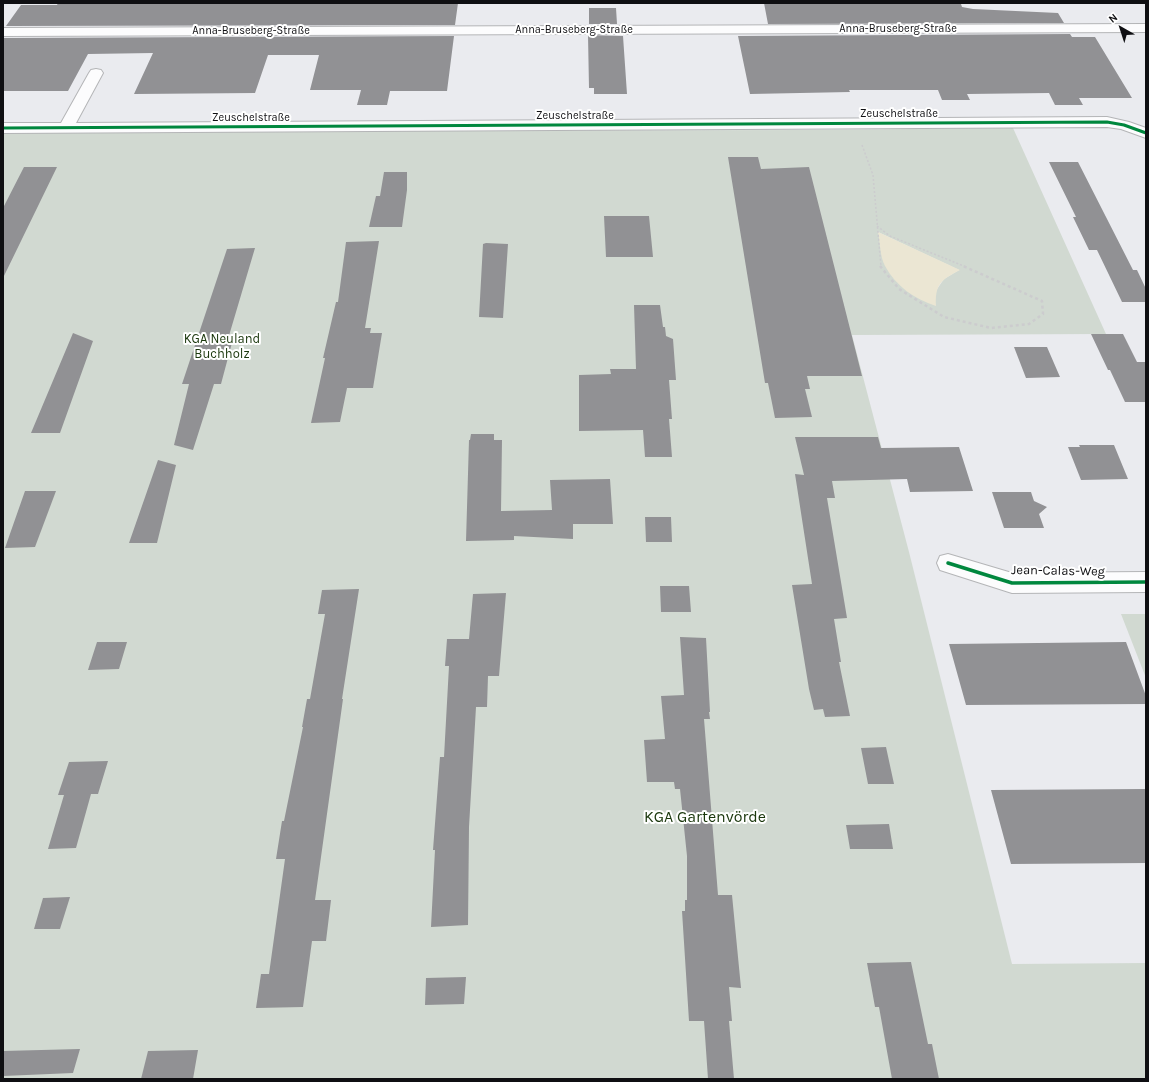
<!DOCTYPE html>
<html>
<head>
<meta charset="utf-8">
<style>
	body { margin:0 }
	#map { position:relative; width:1149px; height:1082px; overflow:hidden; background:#eaebef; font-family:Karla,sans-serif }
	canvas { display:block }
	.frame { position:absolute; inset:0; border:4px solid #0f0f12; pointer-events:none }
	.north { position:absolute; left:1101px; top:8px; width:40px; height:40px; -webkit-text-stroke:3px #fff; paint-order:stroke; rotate:321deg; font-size:11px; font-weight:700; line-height:16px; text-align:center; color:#0f0f12 }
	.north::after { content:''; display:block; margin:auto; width:14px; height:18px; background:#0f0f12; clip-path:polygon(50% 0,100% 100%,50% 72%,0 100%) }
</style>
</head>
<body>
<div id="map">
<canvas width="1149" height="1082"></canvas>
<div class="frame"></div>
<div class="north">N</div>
</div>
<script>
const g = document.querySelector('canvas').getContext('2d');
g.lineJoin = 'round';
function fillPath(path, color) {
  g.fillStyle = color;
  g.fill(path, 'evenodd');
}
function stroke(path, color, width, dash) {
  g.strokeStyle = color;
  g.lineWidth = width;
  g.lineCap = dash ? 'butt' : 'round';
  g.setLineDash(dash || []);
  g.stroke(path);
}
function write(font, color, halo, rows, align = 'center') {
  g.font = font + ' Karla,sans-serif';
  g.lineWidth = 4;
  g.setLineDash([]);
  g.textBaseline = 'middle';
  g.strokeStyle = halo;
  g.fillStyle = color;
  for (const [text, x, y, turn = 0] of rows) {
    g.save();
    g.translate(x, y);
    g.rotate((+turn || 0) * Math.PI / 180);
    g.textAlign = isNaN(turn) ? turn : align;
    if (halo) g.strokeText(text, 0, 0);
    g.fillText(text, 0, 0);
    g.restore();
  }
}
const green = new Path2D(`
	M1013 128 1106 334 852 335 909 552 1012 964 1146 963V1079H3V131L806 130ZM878 232 959 270 944 279 935 292Z
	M1121 614H1146V678Z`);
const sand = new Path2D(`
	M878 232 960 270C941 280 935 284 936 306 914 299 896 286 885 266 880 257 880 242 878 232Z`);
const building = new Path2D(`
	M58 3H458L455 25 6 26 21 5H57Z
	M764 3 961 4 962 7 973 9 1058 13 1064 23 768 24Z
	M589 8H616L617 24H589Z
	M1070 34 1072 37H1095L1132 98H1079L1083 105H1055L1049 93 967 94 970 100H942L938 90H849L850 92 750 94 738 36Z
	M588 35 623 36 627 94H594V88H589Z
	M454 36 447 91H390L387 105H357L361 90H310L319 55H268L255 93 134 94 153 53 88 54 68 91H3V38Z
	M728 157H758L761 169 809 167 862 376H807L810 389H805L812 417 775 418 768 383H765Z
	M1049 162H1078L1133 270H1137L1146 289V302H1122L1097 250H1089L1073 217H1076Z
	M24 167H57L3 278V208Z
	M384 172H407V190L402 227H369L376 196H380Z
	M604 216H649L653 257H606Z
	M379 241 365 328H371L370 333H382L373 388H347L340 422 311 423 325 358H323L336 302H338L346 242Z
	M486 243 508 244 503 318 479 317 483 244Z
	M255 248 228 339H233L221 384H214L193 450 174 445 189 384H182L227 249Z
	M634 305H660L663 327H665L666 336 673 339 676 380H669L672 419H669L672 457H645L643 430 579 431V375L611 374 610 369H636Z
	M73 333 93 341 60 433H31Z
	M1091 334H1123L1137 362H1146V402H1125L1110 370H1108Z
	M1047 347 1060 377 1026 378 1014 347Z
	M471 434H494V440H502L501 511 552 510 550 480 610 479 613 524H573V539L514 536V540L466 541 469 440H470Z
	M795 437H878L881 448 959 447 973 491 910 492 907 479 832 481 835 498H827L847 618 834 619 841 662H839L850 716 825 717 823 709 814 710 809 689 792 585 812 584 795 474 804 475Z
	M1079 445H1114L1128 479 1081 480 1068 447H1080Z
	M158 460 176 465 157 543H129Z
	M25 491H56L35 547 5 548Z
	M992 492H1031L1034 501 1047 507 1039 514 1044 528H1004Z
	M645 517H671L672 542H646Z
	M660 586H689L691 612H661Z
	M359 589 342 699H343L315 900H331L326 941H312L303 1007 256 1008 261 974H269L285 859H276L282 821H284L303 727H302L307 699H310L325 614H318L322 590Z
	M506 593 499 676H488L487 707H476L469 827 468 925 431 927 435 850H433L440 757H444L449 666H445L447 639H469L473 594Z
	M680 637 706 638 710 712H709L710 719H704L718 895H732L741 988 729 987 732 1021H729L734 1079H708L704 1021H689L682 911H685V900H687V856L680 789H675L674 782H647L644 740 665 739 661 696 684 695Z
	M97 642H127L119 669 88 670Z
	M1126 642 1146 696V704L966 705 949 644Z
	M886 747 894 784H868L861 748Z
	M108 761 98 794H91L76 848 48 849 64 795H58L69 762Z
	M1146 789V863L1011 864 991 790Z
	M889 824 893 849H850L846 825Z
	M70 897 60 929H34L43 898Z
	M911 962 928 1044H932L939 1079H892L879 1007H875L867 963Z
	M466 977 464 1004 425 1005 426 978Z
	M80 1049 73 1073 3 1076V1051Z
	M198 1050 193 1079H141L148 1051Z`);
const pathFar1 = new Path2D(`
	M862 145 873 175 881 267
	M877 226 890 236 966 267`);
const path = new Path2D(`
	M880 266 899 289 944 317 991 328 1029 324 1043 314 1042 301 963 266`);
const minor = new Path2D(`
	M1146 24V32L3 36V28Z
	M96 69 101 70 103 73 76 123 1107 117 1129 122 1146 128V138L1121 129 1107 127 3 133V123H61L89 73 91 70Z
	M948 554 1012 573 1146 572V592L1012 593 940 570 937 563 940 556Z`);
const cyclewayFar1 = new Path2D(`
	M3 128 1107 122 1124 125 1146 133`);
const cycleway = new Path2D(`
	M948 563 1012 583 1146 582`);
const farStreetnames = [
	["Anna-Bruseberg-Straße",898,29],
	["Anna-Bruseberg-Straße",574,30],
	["Anna-Bruseberg-Straße",251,31],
	["Zeuschelstraße",899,114],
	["Zeuschelstraße",575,116],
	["Zeuschelstraße",251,118]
];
const parkNames = [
	["KGA Neuland",222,339],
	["Buchholz",222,354]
];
const streetNames = [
	["Jean-Calas-Weg",1058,571,1]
];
const nearParknames = [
	["KGA Gartenvörde",705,817]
];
fillPath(green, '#d1d9d1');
fillPath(sand, '#ebe6d3');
fillPath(building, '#919194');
stroke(minor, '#b4b5b7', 2);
stroke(pathFar1, '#ccccce', 1.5, [2, 2]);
stroke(path, '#ccccce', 2.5, [3, 3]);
fillPath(minor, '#fcfcfd');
stroke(cyclewayFar1, '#00873e', 3);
stroke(cycleway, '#00873e', 3.5);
write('11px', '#0f0f12', '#fff', farStreetnames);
write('13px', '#1a370c', '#fff', parkNames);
write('13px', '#0f0f12', '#fff', streetNames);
write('16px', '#1a370c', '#fff', nearParknames);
</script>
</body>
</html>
